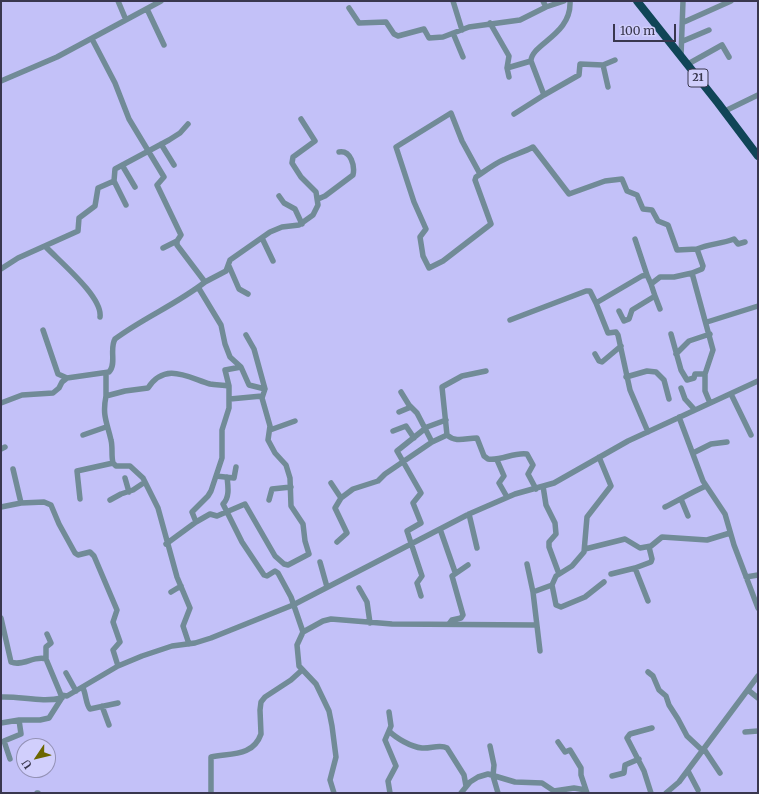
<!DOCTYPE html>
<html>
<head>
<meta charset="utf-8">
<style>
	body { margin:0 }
	#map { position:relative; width:759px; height:794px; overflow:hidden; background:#c3c1f8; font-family:Merriweather,serif }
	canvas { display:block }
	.frame { position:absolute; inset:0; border:2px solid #39374e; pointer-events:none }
	.north { position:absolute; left:16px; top:738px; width:40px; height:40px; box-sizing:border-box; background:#d1cffc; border:1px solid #9492b6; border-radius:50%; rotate:235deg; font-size:11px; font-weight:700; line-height:16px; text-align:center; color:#39374e }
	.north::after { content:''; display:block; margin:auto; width:14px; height:18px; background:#6c6700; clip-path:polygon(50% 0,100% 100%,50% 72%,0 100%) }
	.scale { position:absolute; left:613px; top:24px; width:63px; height:18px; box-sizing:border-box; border:2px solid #39374e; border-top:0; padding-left:5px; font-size:12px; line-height:14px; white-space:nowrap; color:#39374e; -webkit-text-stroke:3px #d1cffc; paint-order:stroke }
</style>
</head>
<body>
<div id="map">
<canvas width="759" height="794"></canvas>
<div class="frame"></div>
<div class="north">U</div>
<div class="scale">100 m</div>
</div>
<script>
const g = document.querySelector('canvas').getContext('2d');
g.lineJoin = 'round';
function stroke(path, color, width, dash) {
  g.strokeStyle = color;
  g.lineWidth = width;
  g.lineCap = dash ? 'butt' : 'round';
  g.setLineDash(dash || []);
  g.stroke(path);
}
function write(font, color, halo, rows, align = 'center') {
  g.font = font + ' Merriweather,serif';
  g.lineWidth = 3;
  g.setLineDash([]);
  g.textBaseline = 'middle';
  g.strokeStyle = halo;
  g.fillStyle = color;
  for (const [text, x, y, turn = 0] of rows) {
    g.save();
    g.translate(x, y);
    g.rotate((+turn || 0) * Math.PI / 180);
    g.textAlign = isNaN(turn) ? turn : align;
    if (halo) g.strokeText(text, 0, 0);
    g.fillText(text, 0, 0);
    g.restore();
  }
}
const minor = new Path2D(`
	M118 1 126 20
	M453 1 462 30
	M543 1 546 7
	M349 8 359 23 386 22 394 34 398 36 424 29 429 38 443 37 469 27 520 20 546 7 564 1
	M147 9 164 45
	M684 22 731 1
	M490 23 509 56 507 68 531 61 544 95 579 75 580 64 603 65 615 60
	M453 33 463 57
	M683 41 709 30
	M681 56 683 1
	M531 61C531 44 572 35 570 1
	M688 64 722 45 729 57
	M603 65 608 87
	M507 68 509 77
	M1 81 57 57 161 1
	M725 111 758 95
	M514 114 544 95
	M161 144 174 165
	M122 165 135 187
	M480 174 462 141 451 113 396 147 414 202 426 229 420 237 423 256 429 268 443 261 491 224 475 180 476 177C485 171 494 164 503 160 513 155 524 152 533 147L569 194 605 181 622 179 627 191 637 195 643 209 652 210 658 221 668 225 677 250 697 249 703 266 702 269 692 273 674 277H660L651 284 647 275 642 276 596 303 590 291H586L510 320
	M114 181 126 205
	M279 196 284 203 295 209 302 224
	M318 199 325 196 353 175C355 166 351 150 339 152
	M262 238 273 261
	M635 239 647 275
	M45 246C59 261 103 297 100 317
	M163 248 177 241
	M697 249C709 244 721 244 734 239L738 244 745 242
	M229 266 239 289 248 294
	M1 269 18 258 78 231 79 218 95 206 98 188 114 181 115 169 169 140 180 133 188 124
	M692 273 713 350 705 374V391L710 403
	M205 282 226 271 230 260 270 232 282 227 299 225 313 215 318 205 316 192 301 177 292 163 293 157 315 141 301 119
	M655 296 660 309
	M596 303 608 333 616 332 618 335 630 390 648 432
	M619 311 624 321 629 319 632 310 655 296 651 284
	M707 322 758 306
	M43 330 58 374 67 378
	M671 334 681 370 687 380 694 378 695 374H705
	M246 335 254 349 265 389
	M595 354 599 361 602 362 621 346
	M676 354 689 341 710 334
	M486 371 462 376 442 387 447 435C456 443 466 438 477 438L484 456 488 459C501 461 514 452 527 454L533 465 528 474 536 489
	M626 377 647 371 656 372 664 380 669 399
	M681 388 685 399 695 410
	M401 392 409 405 417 413 432 442
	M731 394 751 435
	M106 396V373
	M230 399 262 396
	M1 403 22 395 53 393 59 388 62 382 67 378 109 372C117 364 109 349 115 339 143 318 177 304 205 282L177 245V241L181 235 157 185 164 177 129 119 115 83 92 39
	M399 412 411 407
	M679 417 703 481 725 514 734 545 758 608
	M270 430 295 421
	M393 431 406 426 414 438
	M83 435 106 427
	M1 449 5 447
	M693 453 711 444 727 442
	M497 460 504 476 499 483 507 497
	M216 476 234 478 236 467
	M227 477C228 486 230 497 223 504L242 542 264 575 267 576 275 571 278 573 291 597 303 632 297 645 299 666 316 684 329 711 332 726 336 757 330 780 334 793
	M125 478 129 492
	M331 483 341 498
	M543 486 546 505 555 523 556 534 549 542V547L559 574
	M80 499 77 471 113 463
	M681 499 688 516
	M110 500 121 494 133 490 145 482
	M269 500 272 489 291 487
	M21 503 44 502 51 505 59 524 75 553 78 555 90 552 94 556 117 610 113 622 120 642 113 650 118 666
	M1 507 21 503 13 469
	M665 507C679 500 692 492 706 486
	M469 514 477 548
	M196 522 210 514 217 516 245 504 275 556 284 564 288 565 309 554 305 541 303 524 291 506 290 478 286 465 275 453 268 440 270 426 262 398 265 389 249 385 241 367
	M440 529 455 572
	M337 542 347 533 335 508 341 498 353 489 378 481 385 474 432 442 447 435
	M166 544 196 522 192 512 208 496 211 491 222 458V430L229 408V386L225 370 241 367 230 357 225 344 221 325 198 287
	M585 549 625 539 640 548 651 546 662 537 707 540 730 533
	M320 562 327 587
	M527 564 533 592
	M635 568 648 601
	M611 574 635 568 651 562 652 559 649 547
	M746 577 758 575
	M552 585 556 605 561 607 585 597 604 582
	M359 588 367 602 370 623
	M171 592 181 586
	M421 596 417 583 422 576 407 531 421 523 413 503 421 493 397 451 427 427 446 420
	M1 618 11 662C22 667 34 655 46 659L59 690 61 695 67 696 118 666 142 656 172 646 195 643 211 638 293 605 469 514 515 494 554 483 628 441 758 381
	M449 624 452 620 461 618 463 615 452 576 468 565
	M303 632 323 621 331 619 392 624 536 625
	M189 644 183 626 190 608 177 577 158 508 143 478 130 466H116L113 463C111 455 113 448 111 440 107 422 102 416 106 396L125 391 148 388C165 362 187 377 210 384 216 385 223 385 229 386
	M540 651 533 592 552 585 556 576 572 566 584 552 587 517 611 486 599 457
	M46 659V647L51 643 47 634
	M648 672 653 676 659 690 666 696 669 705 678 719 687 736 703 751
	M66 673 76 691
	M83 688C86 694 86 705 90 709L118 703
	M748 690 758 698
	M1 697C21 696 41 703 62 698
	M102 706 109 725
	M389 712 391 726 385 740 396 766 388 781 390 793
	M1 723 19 720
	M389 731C396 738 411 747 422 748 430 749 440 744 447 748L464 775 466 786
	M745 732 758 731
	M558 742 565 752 570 750 581 768V775L586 790
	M490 746 494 765 493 776 498 793
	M704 749 720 773
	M10 759 4 741 21 734 19 720H40L49 718 63 696
	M688 771 698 790
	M612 776 624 773 625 765 639 759
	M37 793H38
	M211 793V757C230 753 253 757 261 734L260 710 261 702 265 697 291 680 302 670
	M461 793 470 782 478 777 488 774 515 782 542 783 554 791 574 788 586 790 587 793
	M651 793 644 771 627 738 630 734 652 728
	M666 793 679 782 758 676`);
const highway = new Path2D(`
	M637 1 718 103 758 156`);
const shields = [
	[698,78,20]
];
const shieldNames = [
	["21",698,78]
];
stroke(minor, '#718b97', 5.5);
stroke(highway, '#104557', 8);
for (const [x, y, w] of shields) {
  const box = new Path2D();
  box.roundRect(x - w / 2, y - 9, w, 18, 3);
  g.fillStyle = '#d1cffc';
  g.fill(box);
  stroke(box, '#39374e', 1);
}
write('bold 11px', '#39374e', null, shieldNames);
</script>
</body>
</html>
